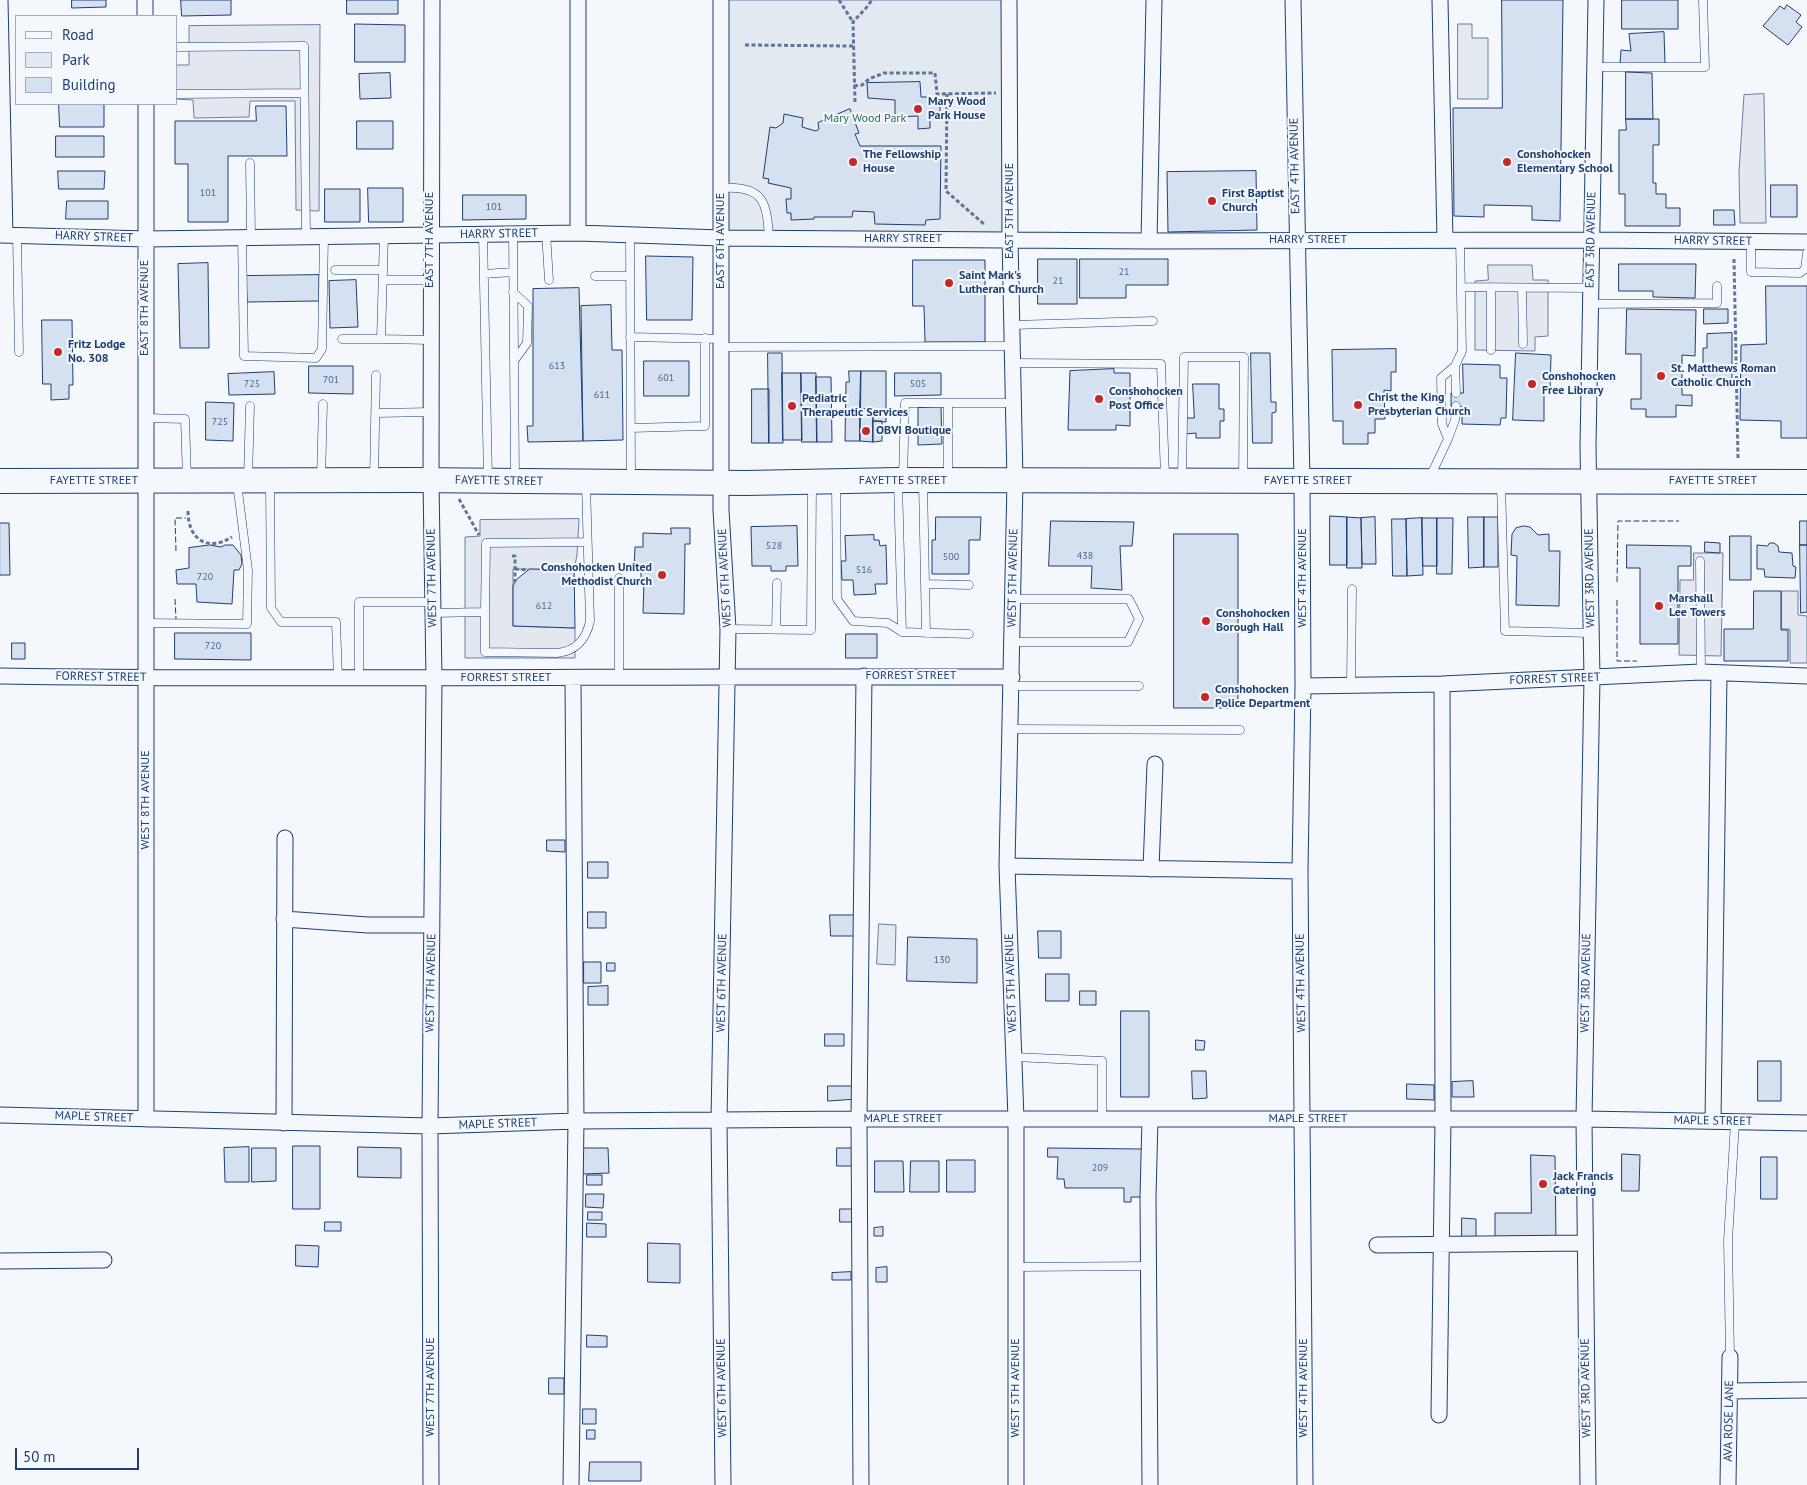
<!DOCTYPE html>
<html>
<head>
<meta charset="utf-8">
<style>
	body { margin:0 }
	#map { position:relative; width:1807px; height:1485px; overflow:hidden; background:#f4f7fb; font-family:"PT Sans",sans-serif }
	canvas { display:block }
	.legend { position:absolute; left:15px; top:15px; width:162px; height:90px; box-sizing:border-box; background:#f4f7fb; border:1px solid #9eadc5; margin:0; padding:6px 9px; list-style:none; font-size:15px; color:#1d3f73 }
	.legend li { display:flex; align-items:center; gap:10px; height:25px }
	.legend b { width:25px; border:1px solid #9eadc5 }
	.scale { position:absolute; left:15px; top:1448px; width:124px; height:22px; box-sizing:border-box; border:2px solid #1d3f73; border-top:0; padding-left:6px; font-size:15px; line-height:18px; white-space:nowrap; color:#1d3f73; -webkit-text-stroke:4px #f4f7fb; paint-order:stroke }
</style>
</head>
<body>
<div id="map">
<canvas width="1807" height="1485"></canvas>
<ul class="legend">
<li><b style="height:6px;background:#f4f7fb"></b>Road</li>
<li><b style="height:14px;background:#e3e9f0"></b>Park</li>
<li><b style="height:14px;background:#d5e0f0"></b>Building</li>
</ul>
<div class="scale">50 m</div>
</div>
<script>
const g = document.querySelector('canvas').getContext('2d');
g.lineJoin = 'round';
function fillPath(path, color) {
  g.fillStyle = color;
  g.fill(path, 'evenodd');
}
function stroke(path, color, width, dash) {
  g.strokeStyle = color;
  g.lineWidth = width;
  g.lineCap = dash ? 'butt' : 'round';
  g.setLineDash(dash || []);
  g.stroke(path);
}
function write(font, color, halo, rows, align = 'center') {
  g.font = font + ' "PT Sans",sans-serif';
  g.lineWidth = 4;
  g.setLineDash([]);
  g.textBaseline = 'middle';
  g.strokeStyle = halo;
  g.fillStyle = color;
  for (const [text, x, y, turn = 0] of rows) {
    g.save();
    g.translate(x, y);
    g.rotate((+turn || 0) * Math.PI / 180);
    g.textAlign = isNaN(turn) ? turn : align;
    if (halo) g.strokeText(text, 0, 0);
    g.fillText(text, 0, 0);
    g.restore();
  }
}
const green = new Path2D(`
	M721 0H1009L1010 239 721 238Z
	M1458 24H1472V38H1488V99H1458Z
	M879 924 896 925 895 965 877 964Z`);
const parking = new Path2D(`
	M320 25 319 211 296 210 295 101H250L249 117 194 118 193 100 176 99V65H189V26Z
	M1764 94 1766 223H1740L1739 172 1744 95Z
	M1488 265H1532L1533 280H1548V336L1535 337V351L1475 350V281L1488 280Z
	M579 519 577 555 574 570 513 569V626L575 628V658H465V537L480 536V520Z
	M1694 553H1723L1721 656 1679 655 1680 580H1693Z
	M1782 591H1798V615L1807 616V663H1790V629H1782Z`);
const building = new Path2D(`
	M72 0H106V7L72 8Z
	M181 0H231V15L182 16Z
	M347 0H398V14H347Z
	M1502 0H1563L1560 221 1532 220V206L1484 205V217L1454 216 1453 108H1502Z
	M1622 0H1678V29H1622Z
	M1787 5 1801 15 1796 22 1802 27 1788 45 1763 26 1780 6 1784 9Z
	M355 24 405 25V62H355Z
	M1664 32 1665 64H1620L1621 50 1631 51 1629 34Z
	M1626 72 1652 73 1653 119H1626Z
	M390 73 391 98 360 99 359 74Z
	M920 82 921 97H927L930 101H940V118H930V128L918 129V116L895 117V100L868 98 867 83Z
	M59 104H104V127H60Z
	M256 106H286L287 156H228V222H188V164H175V121H256Z
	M850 109 859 133 855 134 860 146H941L940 219 926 220 925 225 875 224 874 212 853 211 852 217H814V219L791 220V213H787L786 199H791V188L768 183 769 179 763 178 770 127 776 128 783 123 784 114 803 118 802 127 816 131 819 129 818 123Z
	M1626 119H1659V145H1653V183H1656V194H1666V208H1680V226H1625V194H1619V130H1626Z
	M357 121H393V149H357Z
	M56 136H104V157H56Z
	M58 171H105L104 189H59Z
	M1256 171 1257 230 1168 232 1167 172Z
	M1771 185H1797V217H1771Z
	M368 188H403V222H369Z
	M325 189H360V222H325Z
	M463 195H526V219L463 220Z
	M67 201H108V219H66Z
	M1714 210H1734L1735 225H1714Z
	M646 256 693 257 692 320H647Z
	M1038 259H1077V304H1038Z
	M1080 259H1168V285H1126V298H1080Z
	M913 260H985V342H925L924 306H913Z
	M208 263 209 348H180L178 264Z
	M1619 264H1696L1695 298 1653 297V291H1619Z
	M319 275V301L247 302 246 276Z
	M356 280 358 327 330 328 329 281Z
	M1766 286H1807V438H1781V421L1740 420 1741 345 1766 344Z
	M579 288 583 441 528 442 527 426H533V289Z
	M611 305 612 350H622L623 440 583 441 581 306Z
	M1627 309 1696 310 1695 356 1682 355V395H1692V406L1676 405V417H1646V409H1631V399H1641V354H1626Z
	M1704 309H1728V323L1704 324Z
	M42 320H72L73 385H69V399L51 400V384H43Z
	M1732 333V385H1703V348H1707V334Z
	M1396 349V372H1391V391L1384 390 1385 419H1375V433H1368V444H1343V421H1333L1332 350Z
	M768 353H782L783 443H769Z
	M1251 353H1270L1271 402H1276V412L1272 413V443H1253Z
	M1516 353 1551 355 1550 392 1544 391V421L1513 420Z
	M644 361H689V396H644Z
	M1463 364 1500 365V378H1507L1506 418H1501L1500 425 1462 424V407L1451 406V393H1463Z
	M309 366H353V394L309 393Z
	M1114 369V373H1130V426L1116 425V430H1068L1070 371Z
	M849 371H861L860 441H845L846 382H849Z
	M861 371H886V422L873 421V409H860Z
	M274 372 275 394 229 395 228 374Z
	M782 373H801L802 440H783Z
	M801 373H816L817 442H802Z
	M895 373H941V395L895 396Z
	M816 377H831L832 442H817Z
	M1193 384H1219V409H1224V421H1220V438H1196V433L1185 434 1184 418H1194Z
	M752 389H769V443H752Z
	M206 402 234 403 233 441 206 440Z
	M941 407 942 444 918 445V408Z
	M860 409H873V442L860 441Z
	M873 421H882V441L873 442Z
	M1330 516 1347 517V565H1330Z
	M936 517H981L980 540H969V574H932V540H935Z
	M1347 517 1361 518 1362 568H1347Z
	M1375 517 1376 564H1362L1361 518Z
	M1468 517H1484V567L1469 568Z
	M1484 517H1498V567H1484Z
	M1422 518H1437V566H1423Z
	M1422 518 1423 575 1407 576 1406 519Z
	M1437 518H1453L1452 574H1437Z
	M1392 519H1406L1407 576H1393Z
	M1051 521 1134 522 1132 546H1120L1122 590 1091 588 1092 566H1049Z
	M1800 521H1807V545H1800Z
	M0 523H9L10 575H0Z
	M797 526 798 566H786V571H771V566H752L751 527Z
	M1524 526 1530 527 1538 535 1549 534V551H1560L1559 606 1516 605 1517 556 1511 555 1512 534 1516 528Z
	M671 528H690V544H685L684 614 643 613 644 581H641V570H634L635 547H643V533L671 534Z
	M1174 534H1238V708H1174Z
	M874 535V540H879L880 546 886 545 887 584H875L876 594 854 595 853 580H842L841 561H846L845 536Z
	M1730 536H1751V580H1730Z
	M1705 542 1720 543V553L1705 552Z
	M1770 543H1774L1778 546 1779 552 1792 553 1793 566 1796 567 1795 578 1765 577 1764 569H1757V545L1767 546Z
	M210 545 221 547 225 545H233L241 555 242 564 239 570H234L232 604 197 602 196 584H177L176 570 189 568V548Z
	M1627 545 1691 546V566H1678V644H1640V568H1627Z
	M1800 545H1807V612L1801 613Z
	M530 569 574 570 575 628 513 626V586L516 580Z
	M1754 591H1781V630H1788V661H1724V629H1753Z
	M175 633H251V660L175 659Z
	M846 634H877V658H846Z
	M12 643H25V659H12Z
	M547 840H565V852L547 851Z
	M588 862H608V878H588Z
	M588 912H606V928H588Z
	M830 915H855V936H831Z
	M1038 931H1061V958H1039Z
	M908 937 977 939V983L907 981Z
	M584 962H601V983H584Z
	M607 963H615V971H607Z
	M1046 974H1069V1001H1046Z
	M608 986V1005H588V987Z
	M1080 991H1096V1005H1080Z
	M1121 1011H1149V1097H1121Z
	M825 1034H844V1046H825Z
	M1196 1040 1205 1041 1204 1050H1196Z
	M1758 1061H1781V1101H1758Z
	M1192 1071H1206L1207 1098 1193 1099Z
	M1473 1081 1474 1097H1452V1082Z
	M1407 1084 1434 1085V1100L1407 1099Z
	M828 1086H857V1099L828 1101Z
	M293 1146H320V1209H293Z
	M249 1147V1182H225L224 1148Z
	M358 1147 401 1148V1178L358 1177Z
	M252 1148H276V1181L252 1182Z
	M582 1148H608L609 1173 583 1174Z
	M837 1148H856V1166H837Z
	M1048 1148 1143 1149 1144 1197H1131V1202H1124V1188H1065L1064 1179H1057L1058 1157H1048Z
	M1622 1154 1640 1155 1639 1191H1622Z
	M1531 1155 1555 1156 1556 1242H1495V1213H1531Z
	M1761 1157H1777V1199H1761Z
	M947 1160H975V1192H947Z
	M875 1161H903L904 1192H875Z
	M911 1161H939V1192H910Z
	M587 1175H602V1185H587Z
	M586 1194H604L603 1208 586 1207Z
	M840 1209H854V1222H840Z
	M588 1212H602V1220H588Z
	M1462 1218 1476 1219V1237H1462Z
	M325 1222H341V1231H325Z
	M587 1223 606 1224V1237H587Z
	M883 1227V1236H874V1228Z
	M648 1243 680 1244V1283L648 1282Z
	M296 1245 319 1246 318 1267 296 1266Z
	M887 1267V1282H876V1268Z
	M851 1272V1280H832V1273Z
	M587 1335 607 1336V1347H587Z
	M549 1378H564V1394H549Z
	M583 1409H596V1424H583Z
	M587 1430H595V1439H587Z
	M590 1462H641V1481H589Z`);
const path = new Path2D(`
	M839 0 853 22
	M745 45 853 46
	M854 86 862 85 869 79 884 73H935L937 94 996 93
	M947 94 946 191 985 225
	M855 102 853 22 866 8 872 0
	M1734 259 1738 458
	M459 499 479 535
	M188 511C188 540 208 552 232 537
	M512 556H515V582
	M515 569 528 570`);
const lane = new Path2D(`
	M176 47 304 46 306 236
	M1594 67H1705L1703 0
	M176 94 304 93
	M250 163 251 237
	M721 188C763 185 767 201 769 238
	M513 233 515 479
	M546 233 549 280
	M483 234 488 479
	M17 235 19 352
	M630 235 631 479
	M242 237 244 356 316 358 322 349 324 236
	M1751 241V272L1800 273 1805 269 1807 253
	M335 270H383
	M484 274 513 272
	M595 276H630
	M383 280H430
	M1461 287 1590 288
	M1491 287V350
	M1522 288 1523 344
	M513 292 528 306 527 343 514 361
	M1590 304 1717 303V286
	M1012 325 1153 321
	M630 337 721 339
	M342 339H381L384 235
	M381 339 430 340
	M722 347 1013 346
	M1013 363 1161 364 1165 477
	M1456 393 1455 366 1462 351 1460 240
	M948 403V476
	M376 413 431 412
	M145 418 185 419 187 479
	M631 428 705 426V338
	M1448 439 1455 420 1456 406
	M1430 477 1448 439 1442 424 1441 378 1455 366
	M374 478 376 375
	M903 478 905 403H1014
	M248 479 250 406
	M321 479 323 404
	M1182 479 1184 357H1244L1243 479
	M898 482 902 632
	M923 482 926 633
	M270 483 271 608 281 622H336L338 678
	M836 483 837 599 853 621 888 623 902 632 969 634
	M1501 483 1505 631 1591 633
	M1700 561 1701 672
	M925 584 969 585
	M485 612 486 543 587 542
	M433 613 485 612V652L557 653C576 651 586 640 590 621L586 485
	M145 623 247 624 248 570 237 483
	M728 629 811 630 812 484
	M776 630 777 583
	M1011 642H1128L1139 619 1129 599H1012
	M619 677V578
	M359 678V602H433
	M1351 685 1352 589
	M1012 686H1139
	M1011 729 1240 730
	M1014 1057 1102 1061V1119
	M1016 1267 1149 1266
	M1730 1357 1728 1241 1735 1122`);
const street = new Path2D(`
	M0 0 5 235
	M145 0V16
	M578 0V233
	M721 0V510L728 629 719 1120 723 1485
	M1009 0 1010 239 1015 481 1007 866 1016 1119V1485
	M1293 0 1302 482 1303 686 1300 871 1305 1485
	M1440 0 1445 240
	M146 104V1119
	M0 235 146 239 578 233 721 238 1149 241 1591 240 1807 242
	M1149 241 1154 0
	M0 676C337 681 675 675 1012 677
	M1303 686 1442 684 1701 672 1807 676
	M1007 866 1300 871
	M1151 869 1155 764
	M284 919 368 925H432
	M0 1115 430 1126 576 1121 859 1119H1584L1807 1123
	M1713 1121 1719 673
	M284 1123 285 838
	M1377 1245 1585 1243
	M0 1261 104 1260
	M1730 1391 1807 1390
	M1439 1415 1443 1119 1442 684
	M431 1485 430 1126 434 679 431 480 432 0
	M571 1485 576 1121 573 678
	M861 1485 859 1119 864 676
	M1150 1485 1148 1197 1150 1119
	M1588 1485 1584 1119 1592 678 1588 446 1596 0
	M1728 1485 1730 1357`);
const primary = new Path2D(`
	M0 481 412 480 746 483 898 480 1807 482`);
const fence = new Path2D(`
	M176 551 175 518H186
	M1617 582 1618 521H1679
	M175 599 176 619
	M1617 600V661H1637`);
const markers = [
	[918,109,5,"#c62828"],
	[853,162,5,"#c62828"],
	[1507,162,5,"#c62828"],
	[1212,201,5,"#c62828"],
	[949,283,5,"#c62828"],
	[58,352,5,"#c62828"],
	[1661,376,5,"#c62828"],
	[1532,384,5,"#c62828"],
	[1099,399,5,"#c62828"],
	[1358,405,5,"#c62828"],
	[792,406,5,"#c62828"],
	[866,431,5,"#c62828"],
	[662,575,5,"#c62828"],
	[1659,606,5,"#c62828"],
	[1206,621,5,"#c62828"],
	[1205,697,5,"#c62828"],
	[1543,1184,5,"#c62828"]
];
const numberNames = [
	["101",208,193],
	["101",494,207],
	["21",1124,272],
	["21",1058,281],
	["613",557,366],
	["601",666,378],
	["701",331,380],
	["725",252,384],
	["505",918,384],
	["611",602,395],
	["725",220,422],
	["528",774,546],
	["438",1085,556],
	["500",951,557],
	["516",864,570],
	["720",205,577],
	["612",544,606],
	["720",213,646],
	["130",942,960],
	["209",1100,1168]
];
const poiNames = [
	["Mary Wood",928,102],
	["Park House",928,116],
	["The Fellowship",863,155],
	["House",863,169],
	["Conshohocken",1517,155],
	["Elementary School",1517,169],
	["First Baptist",1222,194],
	["Church",1222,208],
	["Saint Mark's",959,276],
	["Lutheran Church",959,290],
	["Fritz Lodge",68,345],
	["No. 308",68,359],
	["St. Matthews Roman",1671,369],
	["Catholic Church",1671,383],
	["Conshohocken",1542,377],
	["Free Library",1542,391],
	["Conshohocken",1109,392],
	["Post Office",1109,406],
	["Christ the King",1368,398],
	["Presbyterian Church",1368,412],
	["Pediatric",802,399],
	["Therapeutic Services",802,413],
	["OBVI Boutique",876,431],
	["Conshohocken United",652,568,"right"],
	["Methodist Church",652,582,"right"],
	["Marshall",1669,599],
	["Lee Towers",1669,613],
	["Conshohocken",1216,614],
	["Borough Hall",1216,628],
	["Conshohocken",1215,690],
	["Police Department",1215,704],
	["Jack Francis",1553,1177],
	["Catering",1553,1191]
];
const parkNames = [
	["Mary Wood Park",865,119]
];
const streetNames = [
	["EAST 4TH AVENUE",1295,166,-91],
	["EAST 5TH AVENUE",1010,211,-90],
	["HARRY STREET",499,234,-1],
	["HARRY STREET",94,237,2],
	["HARRY STREET",903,239],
	["EAST 7TH AVENUE",430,240,-90],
	["HARRY STREET",1308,240],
	["EAST 3RD AVENUE",1591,240,-89],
	["EAST 6TH AVENUE",721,241,-90],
	["HARRY STREET",1713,241,1],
	["EAST 8TH AVENUE",145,308,-90],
	["FAYETTE STREET",94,481],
	["FAYETTE STREET",499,481,1],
	["FAYETTE STREET",903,481],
	["FAYETTE STREET",1308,481],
	["FAYETTE STREET",1713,481],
	["WEST 7TH AVENUE",432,578,-91],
	["WEST 6TH AVENUE",725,578,-93],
	["WEST 5TH AVENUE",1013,578,-89],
	["WEST 4TH AVENUE",1303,578,-90],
	["WEST 3RD AVENUE",1590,578,-91],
	["FORREST STREET",911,676],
	["FORREST STREET",101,677,1],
	["FORREST STREET",506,678],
	["FORREST STREET",1555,679,-2],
	["WEST 8TH AVENUE",146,800,-90],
	["WEST 7TH AVENUE",431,983,-89],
	["WEST 6TH AVENUE",722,983,-89],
	["WEST 5TH AVENUE",1011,983,-92],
	["WEST 4TH AVENUE",1301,983,-91],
	["WEST 3RD AVENUE",1586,983,-89],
	["MAPLE STREET",94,1117,2],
	["MAPLE STREET",903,1119],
	["MAPLE STREET",1308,1119],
	["MAPLE STREET",1713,1121,1],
	["MAPLE STREET",498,1124,-2],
	["WEST 7TH AVENUE",431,1387,-90],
	["WEST 6TH AVENUE",722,1388,-91],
	["WEST 5TH AVENUE",1016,1388,-90],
	["WEST 4TH AVENUE",1304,1388,-90],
	["WEST 3RD AVENUE",1586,1388,-91],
	["AVA ROSE LANE",1729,1421,-89]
];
fillPath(green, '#e3e9f0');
stroke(green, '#687fa3', 1);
fillPath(parking, '#e3e8f0');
stroke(parking, '#687fa3', 1);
fillPath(building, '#d5e0f0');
stroke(building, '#1d3f73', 1);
stroke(lane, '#1d3f73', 9);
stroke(street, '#1d3f73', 17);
stroke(primary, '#1d3f73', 26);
stroke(path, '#5e769c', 3, [4, 2.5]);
stroke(lane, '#f4f7fb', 8);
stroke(street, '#f4f7fb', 15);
stroke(primary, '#f4f7fb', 24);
stroke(fence, '#1d3f73', 1, [6, 2.5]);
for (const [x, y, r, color] of markers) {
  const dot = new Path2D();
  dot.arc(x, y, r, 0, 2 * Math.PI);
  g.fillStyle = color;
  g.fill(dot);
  stroke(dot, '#f4f7fb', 2);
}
write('10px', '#4b6792', null, numberNames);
write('bold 12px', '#1d3f73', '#f4f7fb', poiNames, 'left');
write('12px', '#2c6c60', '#f4f7fb', parkNames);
write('12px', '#1d3f73', '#f4f7fb', streetNames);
</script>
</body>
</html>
